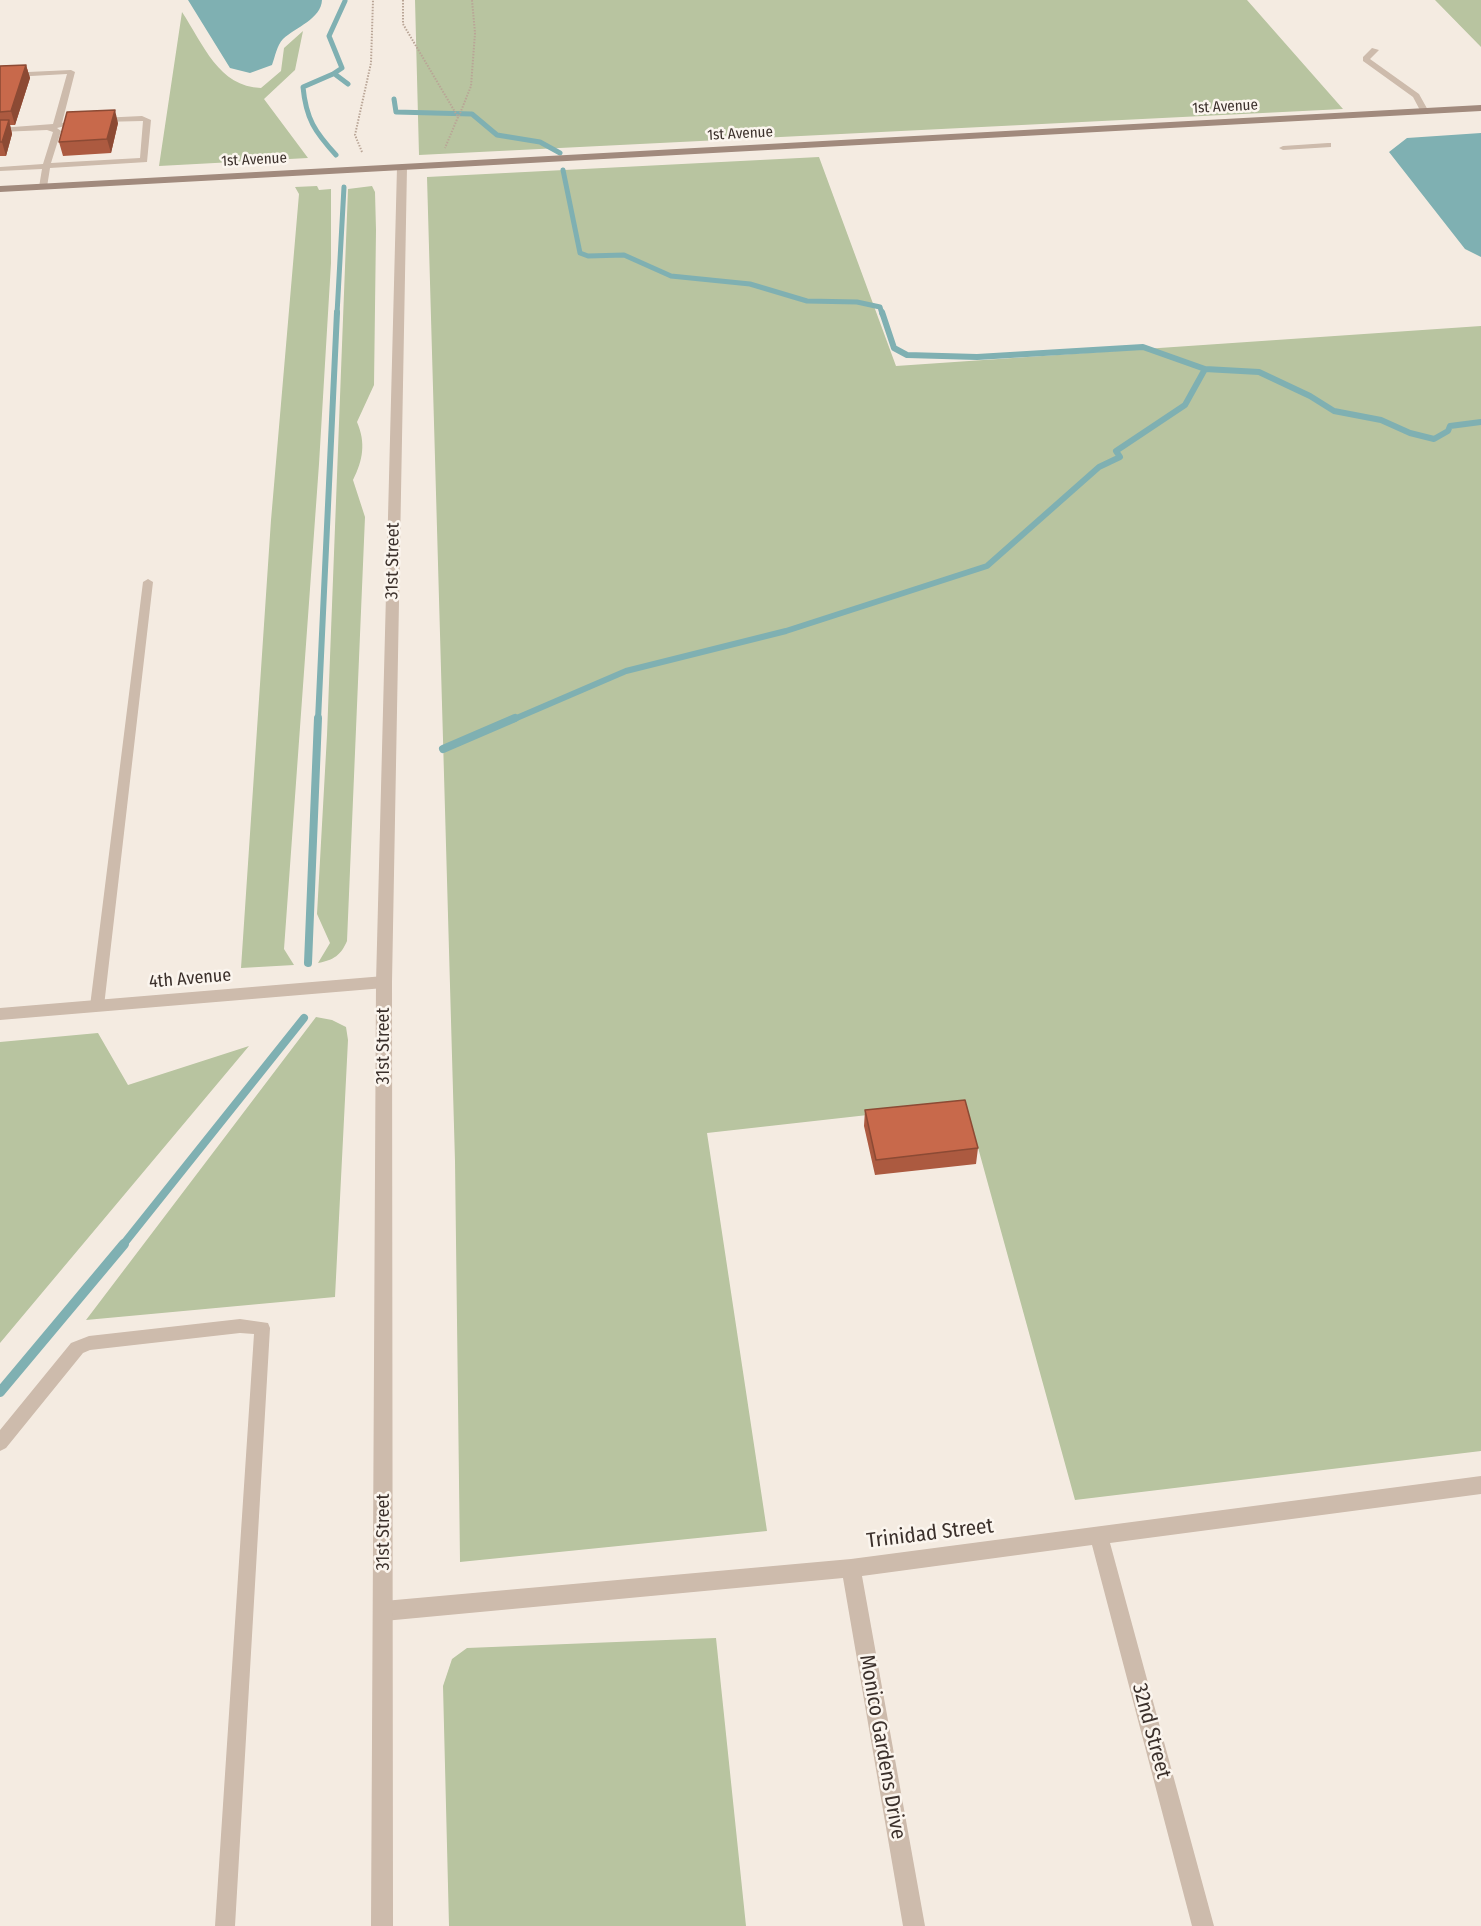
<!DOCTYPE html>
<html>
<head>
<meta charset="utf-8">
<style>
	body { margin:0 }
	canvas { display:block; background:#f4ebe1 }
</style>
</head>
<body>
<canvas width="1481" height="1926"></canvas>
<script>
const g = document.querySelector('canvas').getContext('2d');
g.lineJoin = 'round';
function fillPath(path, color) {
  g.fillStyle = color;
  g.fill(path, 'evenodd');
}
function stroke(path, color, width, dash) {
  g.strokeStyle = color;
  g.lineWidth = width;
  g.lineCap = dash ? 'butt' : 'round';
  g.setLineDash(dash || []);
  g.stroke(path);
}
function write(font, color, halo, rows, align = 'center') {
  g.font = font + ' "Fira Sans Condensed",sans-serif';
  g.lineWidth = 5;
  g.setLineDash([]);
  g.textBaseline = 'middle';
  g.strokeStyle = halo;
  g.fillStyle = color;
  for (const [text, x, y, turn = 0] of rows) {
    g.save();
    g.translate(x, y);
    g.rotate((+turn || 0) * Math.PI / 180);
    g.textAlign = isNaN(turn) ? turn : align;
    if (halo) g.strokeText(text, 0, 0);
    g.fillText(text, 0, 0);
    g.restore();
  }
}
const green = new Path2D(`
	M415 0H1247L1343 109 419 155Z
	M1435 0H1481V47Z
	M182 12C203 44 219 87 261 88L281 71 284 48 303 31 295 70 264 99 308 158 159 166Z
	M819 157 896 366 1481 326V1451L1075 1500 966 1104 707 1133 767 1531 460 1562 455 1161 427 177Z
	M317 186 319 190 331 189V263L319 464 284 949 294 965 241 968 271 520 299 194 295 187Z
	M372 186 375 192 376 230 374 385 357 422C366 443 363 460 353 480L365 517 347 941C341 955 334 960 318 963L330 943 317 914 327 735 348 189Z
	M316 1017 332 1020 346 1027 348 1040 335 1297 86 1320Z
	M98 1033 128 1085 249 1046 0 1343V1042Z
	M716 1638 746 1926H449L443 1686 452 1659 467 1648Z`);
const water = new Path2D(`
	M188 0H322C321 19 296 27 283 39 277 45 275 57 272 65L250 73 230 68Z
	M1481 133V257L1465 249 1389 152 1407 138Z`);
const streamFar3 = new Path2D(`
	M336 75 348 84
	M394 99 396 112 472 114 497 135 540 142 560 153
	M336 155C315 132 306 119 303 87L333 74 342 68 329 36 345 1
	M563 170 580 253 588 256 624 255 671 276 750 284 807 301 857 302 880 307 882 314
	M337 314 344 187`);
const streamFar2 = new Path2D(`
	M1205 369 1259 372 1310 396 1334 411 1381 420 1410 433 1434 439 1448 431 1450 426 1481 422
	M318 720 337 312
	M512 720 626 671 786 631 987 566 1099 467 1120 457 1116 451 1185 405 1205 369 1143 347 977 357 907 355 894 348 882 312`);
const streamFar1 = new Path2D(`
	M443 749 515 718
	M308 963 318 718
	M122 1246 304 1018`);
const stream = new Path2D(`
	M0 1392 124 1244`);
const path = new Path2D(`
	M403 0V24L458 117 445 148
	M459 116 471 86 475 33 472 0
	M362 152 355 135 371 63 373 0`);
const service = new Path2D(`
	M1372 48 1379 50 1370 59 1419 94 1429 112 1428 114H1422L1413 97 1363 61V57Z
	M71 70 75 72 62 123 81 119 85 121 57 128 61 131 51 163 140 158 143 121 100 122 96 120 100 118 142 116 151 120 147 162 50 168 47 187 43 189 39 187 42 169 0 171V167L43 164 53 132 47 130 0 132V128L53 124 67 74 31 76H28V72Z
	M1328 143H1331V147L1283 150 1279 148 1283 146Z
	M148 579 153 582 104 1006 102 1010H92L90 1006 143 582Z
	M240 1319 268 1323 270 1328 235 1926H215L254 1334 240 1333 90 1350 83 1353 6 1448 0 1451V1430L71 1343 89 1336Z`);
const minor = new Path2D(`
	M384 976 389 978 392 982 389 986 384 988 0 1020V1008Z
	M1481 1476V1494L1110 1543 1214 1926H1192L1092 1545 862 1576 925 1926H903L843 1578 384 1621 377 1618 374 1611 377 1604 384 1601 851 1559Z`);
const tertiary = new Path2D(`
	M402 164 407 167 392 982 393 1926H371L376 982 397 167Z`);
const secondary = new Path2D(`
	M1481 105V111L0 192V186Z`);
const wall = new Path2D(`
	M26 65 30 78 15 125H10L12 134 6 156H0V66Z
	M118 123 111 153 63 156 59 142Z
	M865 1110 978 1148 976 1164 875 1175 864 1126Z`);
const shadedWall = new Path2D(`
	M26 65 30 78 15 125 11 111Z
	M115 110 118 123 111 153 107 139Z
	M9 120 12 134 6 156 2 142Z`);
const building = new Path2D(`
	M26 65 11 111 0 112V66Z
	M115 110 107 139 59 142 67 112Z
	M0 120H9L2 142H0Z
	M965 1100 978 1148 876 1160 865 1110Z`);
const farStreetnames = [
	["1st Avenue",1225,107,-3],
	["1st Avenue",740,134,-3],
	["1st Avenue",254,160,-3]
];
const streetNames = [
	["31st Street",393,561,-89],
	["4th Avenue",190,979,-5],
	["31st Street",384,1046,-90],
	["31st Street",384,1532,-90]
];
const nearStreetnames = [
	["Trinidad Street",930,1534,-7],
	["32nd Street",1151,1731,75],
	["Monico Gardens Drive",882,1747,80]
];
fillPath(green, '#b8c4a0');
fillPath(water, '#7fb0b2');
stroke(streamFar3, '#7fb0b2', 5);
stroke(streamFar2, '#7fb0b2', 6);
stroke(streamFar1, '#7fb0b2', 8);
stroke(stream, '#7fb0b2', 10);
stroke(path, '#b9a596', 2, [1.5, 1.5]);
fillPath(service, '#cdbbac');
fillPath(minor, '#cdbbac');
fillPath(tertiary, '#cdbbac');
fillPath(secondary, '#a18a7d');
fillPath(wall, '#ac5a40');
fillPath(shadedWall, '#8c4a34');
fillPath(building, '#c8694b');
stroke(building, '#8c4a34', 1.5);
write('15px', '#3b302b', '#fbf5ee', farStreetnames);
write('18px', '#3b302b', '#fbf5ee', streetNames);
write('21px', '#3b302b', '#fbf5ee', nearStreetnames);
</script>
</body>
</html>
